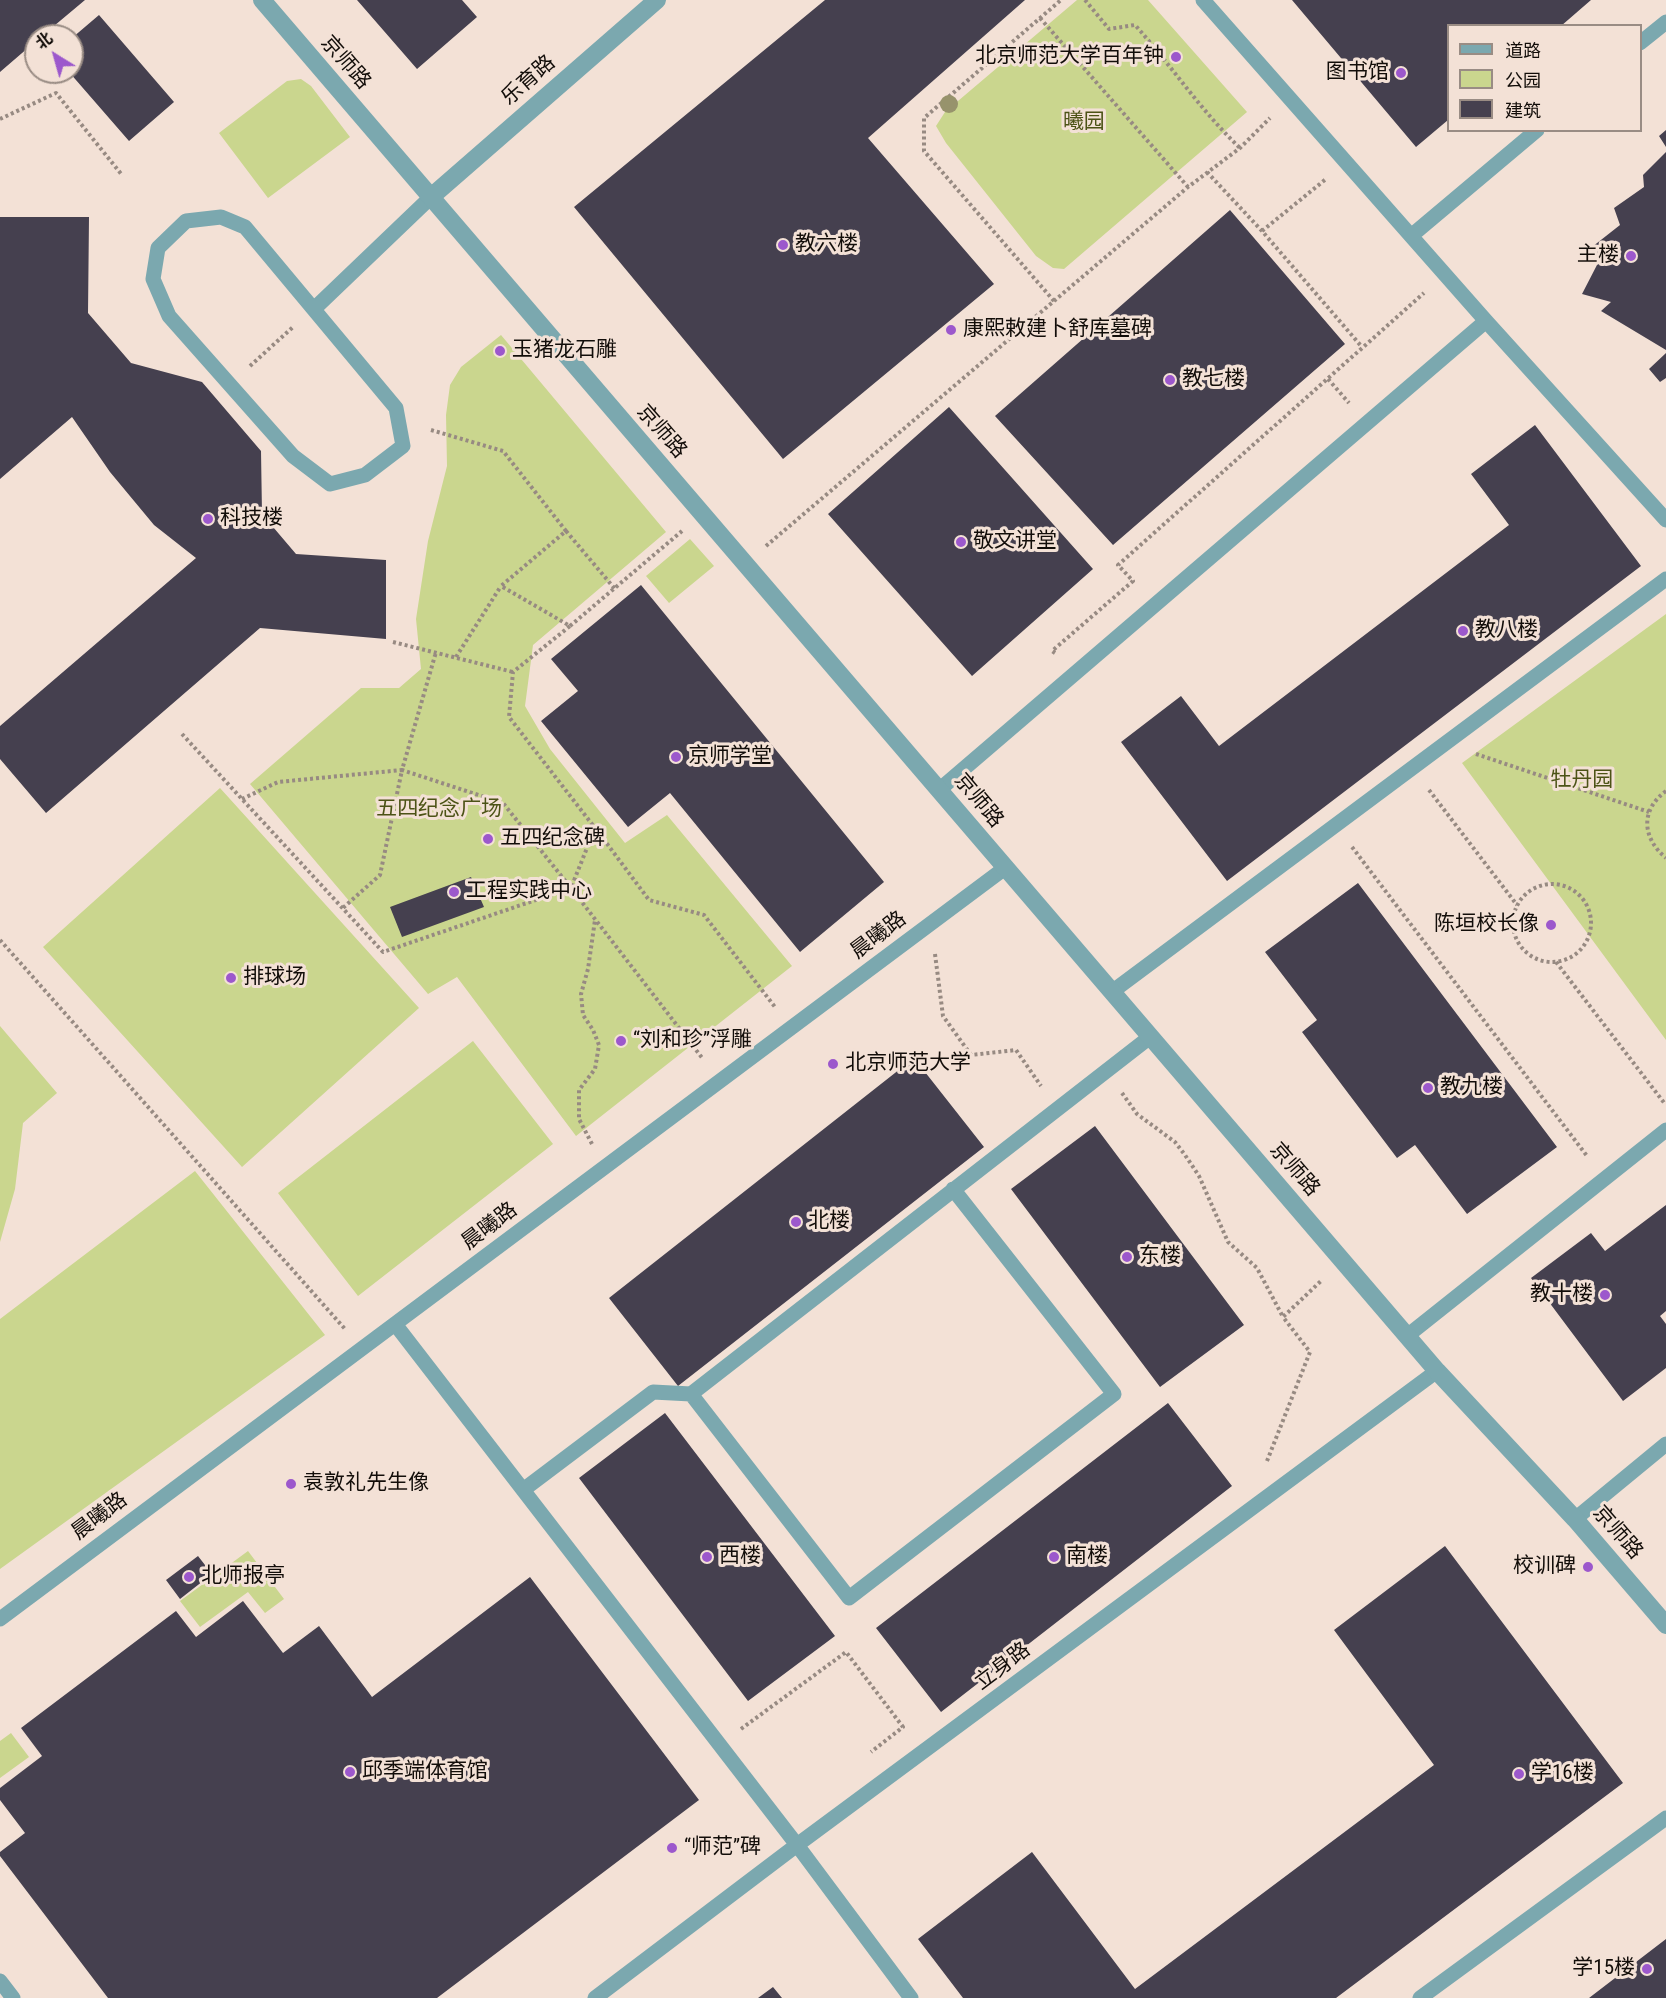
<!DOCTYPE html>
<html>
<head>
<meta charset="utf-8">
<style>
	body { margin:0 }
	#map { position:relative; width:1666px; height:1998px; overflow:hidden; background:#f3e1d6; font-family:"Roboto Condensed","Noto Sans SC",sans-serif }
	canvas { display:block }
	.legend { position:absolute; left:1447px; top:24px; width:195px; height:108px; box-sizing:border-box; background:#f3e1d6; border:2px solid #998c84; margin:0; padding:8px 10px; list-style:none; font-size:18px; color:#120d09 }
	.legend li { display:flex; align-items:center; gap:12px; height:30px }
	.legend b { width:30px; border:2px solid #998c84 }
	.north { position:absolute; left:24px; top:24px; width:60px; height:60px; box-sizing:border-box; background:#f3e1d6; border:2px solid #998c84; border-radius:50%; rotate:323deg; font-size:16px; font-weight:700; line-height:24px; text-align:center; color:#120d09 }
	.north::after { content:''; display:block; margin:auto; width:21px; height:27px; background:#9c58cc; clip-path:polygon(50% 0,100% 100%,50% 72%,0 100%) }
</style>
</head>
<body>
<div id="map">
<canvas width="1666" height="1998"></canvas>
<ul class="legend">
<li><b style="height:8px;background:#7ba8af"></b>道路</li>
<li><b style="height:16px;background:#cad68e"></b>公园</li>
<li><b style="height:16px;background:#45404f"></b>建筑</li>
</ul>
<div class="north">北</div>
</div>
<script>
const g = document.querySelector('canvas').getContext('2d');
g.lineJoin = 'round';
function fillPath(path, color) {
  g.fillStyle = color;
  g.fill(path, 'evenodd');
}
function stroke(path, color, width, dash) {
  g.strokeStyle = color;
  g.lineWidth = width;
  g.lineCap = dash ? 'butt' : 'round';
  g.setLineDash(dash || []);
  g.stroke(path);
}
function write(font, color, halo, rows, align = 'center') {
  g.font = font + ' "Roboto Condensed","Noto Sans SC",sans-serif';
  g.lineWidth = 6;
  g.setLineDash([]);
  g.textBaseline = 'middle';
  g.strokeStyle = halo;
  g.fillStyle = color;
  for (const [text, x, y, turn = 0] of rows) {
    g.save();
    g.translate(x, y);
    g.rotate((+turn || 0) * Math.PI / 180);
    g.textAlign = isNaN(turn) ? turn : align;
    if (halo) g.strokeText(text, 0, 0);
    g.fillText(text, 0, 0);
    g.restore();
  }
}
const green = new Path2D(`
	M1077 0H1148L1247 112 1064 269 1053 268 1036 256 946 143 936 126 945 112Z
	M301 79 311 86 350 137 268 198 219 133 287 81Z
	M501 335 666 532 533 645 525 706 550 749 625 843 667 815 792 966 576 1136 457 977 428 994 250 784 361 688H399L421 669 416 619 428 541 447 466 446 415 450 385 461 367Z
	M690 539 714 566 669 603 646 576Z
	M1666 614V1040L1462 763Z
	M220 788 419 1008 242 1167 43 947Z
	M0 1026 57 1093 23 1123 15 1189 0 1242Z
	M473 1041 553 1144 358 1296 278 1193Z
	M195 1171 325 1335 0 1569V1319Z
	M248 1551 284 1599 265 1613 248 1592 200 1627 180 1601Z
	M11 1733 29 1757 0 1778V1741Z`);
const building = new Path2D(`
	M0 0H85L42 36H36V41L0 72Z
	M357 0H462L477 17 417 69Z
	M825 0H1025L868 138 994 284 783 459 574 207Z
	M1292 0H1591L1561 26H1448V120L1416 147Z
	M99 15 174 102 129 141 69 72H72V38Z
	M1666 130V147L1659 136Z
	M1666 152V350L1601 311 1611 302 1582 294 1598 263 1592 247 1620 225 1614 208 1644 187 1643 175Z
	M1230 210 1345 344 1113 545 995 416Z
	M0 217H89L88 313 131 363 202 382 261 451 262 514 296 554 386 560V639L260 628 46 813 0 759V726L196 558 154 525 110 472 72 417 0 479Z
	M1666 353V378L1660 382 1649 369Z
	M949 407 1093 569 972 676 828 514Z
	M1535 425 1641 566 1227 881 1121 742 1181 696 1219 746 1509 525 1471 474Z
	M641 585 884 882 800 952 670 793 628 827 541 721 578 691 551 659Z
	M471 877 484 907 402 937 390 907Z
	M1358 883 1557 1147 1467 1214 1415 1145 1397 1158 1302 1032 1317 1020 1265 952Z
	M914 1058 984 1147 678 1386 609 1298Z
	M1095 1126 1244 1325 1160 1387 1011 1189Z
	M1666 1205V1311L1660 1316 1666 1324V1368L1623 1401 1531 1278 1591 1233 1605 1251Z
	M1168 1403 1232 1486 941 1712 876 1628Z
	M665 1413 835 1636 748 1701 579 1478Z
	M1445 1546 1623 1783 1336 1998H963L918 1939 1032 1852 1135 1989 1434 1765 1334 1630Z
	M198 1556 212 1574 180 1599 166 1580Z
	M530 1577 699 1800 437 1998H108L0 1856V1852L25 1833 0 1800V1788L42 1756 21 1728 176 1611 196 1637 243 1601 283 1653 319 1626 372 1697Z
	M1666 1939V1998H1589Z
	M773 1987 782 1998H758Z`);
const path = new Path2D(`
	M1085 0 1109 29 1135 25C1171 65 1201 111 1240 148
	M1040 18 1188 187
	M0 119 56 93 122 175
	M1207 172 1262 231 1362 347
	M1262 231 1326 179
	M1054 301 924 151V118L1061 0
	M250 366 293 327
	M1328 379 1349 403
	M431 430 503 451 566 531 501 586 570 626 513 672 509 717 595 828 571 888 703 1059
	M566 531 615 589
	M766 546 1188 187 1240 148 1270 118
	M570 626 682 531
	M393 642 513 672
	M1055 653 1052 651 1133 581 1118 565 1424 293
	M456 657 501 586
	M182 734 383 952 571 888 503 803 402 770 436 652
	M1476 754 1649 812
	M1429 790 1517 905
	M1666 791C1640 810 1642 838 1666 858
	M242 799 278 782 402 770 380 875 343 908
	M596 829 649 900 704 915 775 1007
	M1352 847 1587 1156
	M1513 923a39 39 0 1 1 78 0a39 39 0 1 1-78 0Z
	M0 940 345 1329
	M935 954 943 1016 971 1055 1016 1050 1041 1086
	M1556 962 1665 1104
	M1122 1093 1137 1114 1175 1142 1185 1155 1199 1176 1228 1242 1257 1268 1283 1317
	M592 1144 579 1119V1090L595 1069 599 1045 593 1030 583 1015 581 994 588 969 595 920
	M1267 1461 1310 1352 1283 1317 1322 1280
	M741 1729 846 1652 903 1727 871 1752`);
const lane = new Path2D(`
	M1203 0 1486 321 1666 520
	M1640 43 1666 22
	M221 217 245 227 396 408 403 446 365 475 330 484 293 456 169 316 153 279 158 248 186 221Z
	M1411 236 1537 130
	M314 309 431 197
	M939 790 1486 321
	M1113 991 1666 579
	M953 1189 1114 1394 849 1598 691 1394 1150 1037
	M395 1324 797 1845 911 1998
	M1407 1336 1666 1130
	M523 1490 653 1392 691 1394
	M1575 1519 1666 1444
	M0 1619 1005 868
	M0 1981 13 1998
	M595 1998 797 1845 1437 1371
	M1420 1998 1666 1818`);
const street = new Path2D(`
	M262 0 1437 1371 1575 1519 1666 1625
	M431 197 657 0`);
const trees = [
	[949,104]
];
const markers = [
	[1176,57,6,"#9c58cc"],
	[1401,73,6,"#9c58cc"],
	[783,245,6,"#9c58cc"],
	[1631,256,6,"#9c58cc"],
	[951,330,6,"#9c58cc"],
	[500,351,6,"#9c58cc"],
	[1170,380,6,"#9c58cc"],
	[208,519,6,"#9c58cc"],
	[961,542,6,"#9c58cc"],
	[1463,631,6,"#9c58cc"],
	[676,757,6,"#9c58cc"],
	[488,839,6,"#9c58cc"],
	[454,892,6,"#9c58cc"],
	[1551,925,6,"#9c58cc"],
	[231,978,6,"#9c58cc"],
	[621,1041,6,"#9c58cc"],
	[833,1064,6,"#9c58cc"],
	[1428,1088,6,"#9c58cc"],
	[796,1222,6,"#9c58cc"],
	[1127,1257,6,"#9c58cc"],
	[1605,1295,6,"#9c58cc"],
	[291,1484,6,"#9c58cc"],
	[707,1557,6,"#9c58cc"],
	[1054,1557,6,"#9c58cc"],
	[1588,1567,6,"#9c58cc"],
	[189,1577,6,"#9c58cc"],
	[350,1772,6,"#9c58cc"],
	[1519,1774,6,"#9c58cc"],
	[672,1848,6,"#9c58cc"],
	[1647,1969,6,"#9c58cc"]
];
const poiNames = [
	["北京师范大学百年钟",1164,57,"right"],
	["图书馆",1389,73,"right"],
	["教六楼",795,245],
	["主楼",1619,256,"right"],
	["康熙敕建卜舒库墓碑",963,330],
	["玉猪龙石雕",512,351],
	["教七楼",1182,380],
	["科技楼",220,519],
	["敬文讲堂",973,542],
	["教八楼",1475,631],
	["京师学堂",688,757],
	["五四纪念碑",500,839],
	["工程实践中心",466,892],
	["陈垣校长像",1539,925,"right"],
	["排球场",243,978],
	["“刘和珍”浮雕",633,1041],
	["北京师范大学",845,1064],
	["教九楼",1440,1088],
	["北楼",808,1222],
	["东楼",1139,1257],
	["教十楼",1593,1295,"right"],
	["袁敦礼先生像",303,1484],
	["西楼",719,1557],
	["南楼",1066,1557],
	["校训碑",1576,1567,"right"],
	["北师报亭",201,1577],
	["邱季端体育馆",362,1772],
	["学16楼",1531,1774],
	["“师范”碑",684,1848],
	["学15楼",1635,1969,"right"]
];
const streetNames = [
	["京师路",345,63,49],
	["乐育路",529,81,-41],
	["京师路",661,432,49],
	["京师路",978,801,50],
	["晨曦路",879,936,-37],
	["京师路",1294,1170,49],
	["晨曦路",490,1227,-37],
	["晨曦路",100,1517,-37],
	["京师路",1617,1533,49],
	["立身路",1003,1667,-37]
];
const parkNames = [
	["曦园",1084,123],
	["牡丹园",1582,781],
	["五四纪念广场",439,810]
];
fillPath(green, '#cad68e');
fillPath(building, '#45404f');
stroke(path, '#978a82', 4, [3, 3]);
stroke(lane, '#7ba8af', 15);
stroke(street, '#7ba8af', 18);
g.fillStyle = '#97936c';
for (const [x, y] of trees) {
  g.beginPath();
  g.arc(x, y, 9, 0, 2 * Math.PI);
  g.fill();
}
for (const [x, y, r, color] of markers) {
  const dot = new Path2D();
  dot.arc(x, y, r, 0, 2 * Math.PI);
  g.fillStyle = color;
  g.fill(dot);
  stroke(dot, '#f3e1d6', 2);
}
write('21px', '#120d09', '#f3e1d6', poiNames, 'left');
write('21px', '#120d09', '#f3e1d6', streetNames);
write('21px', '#4c5316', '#f3e1d6', parkNames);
</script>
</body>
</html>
